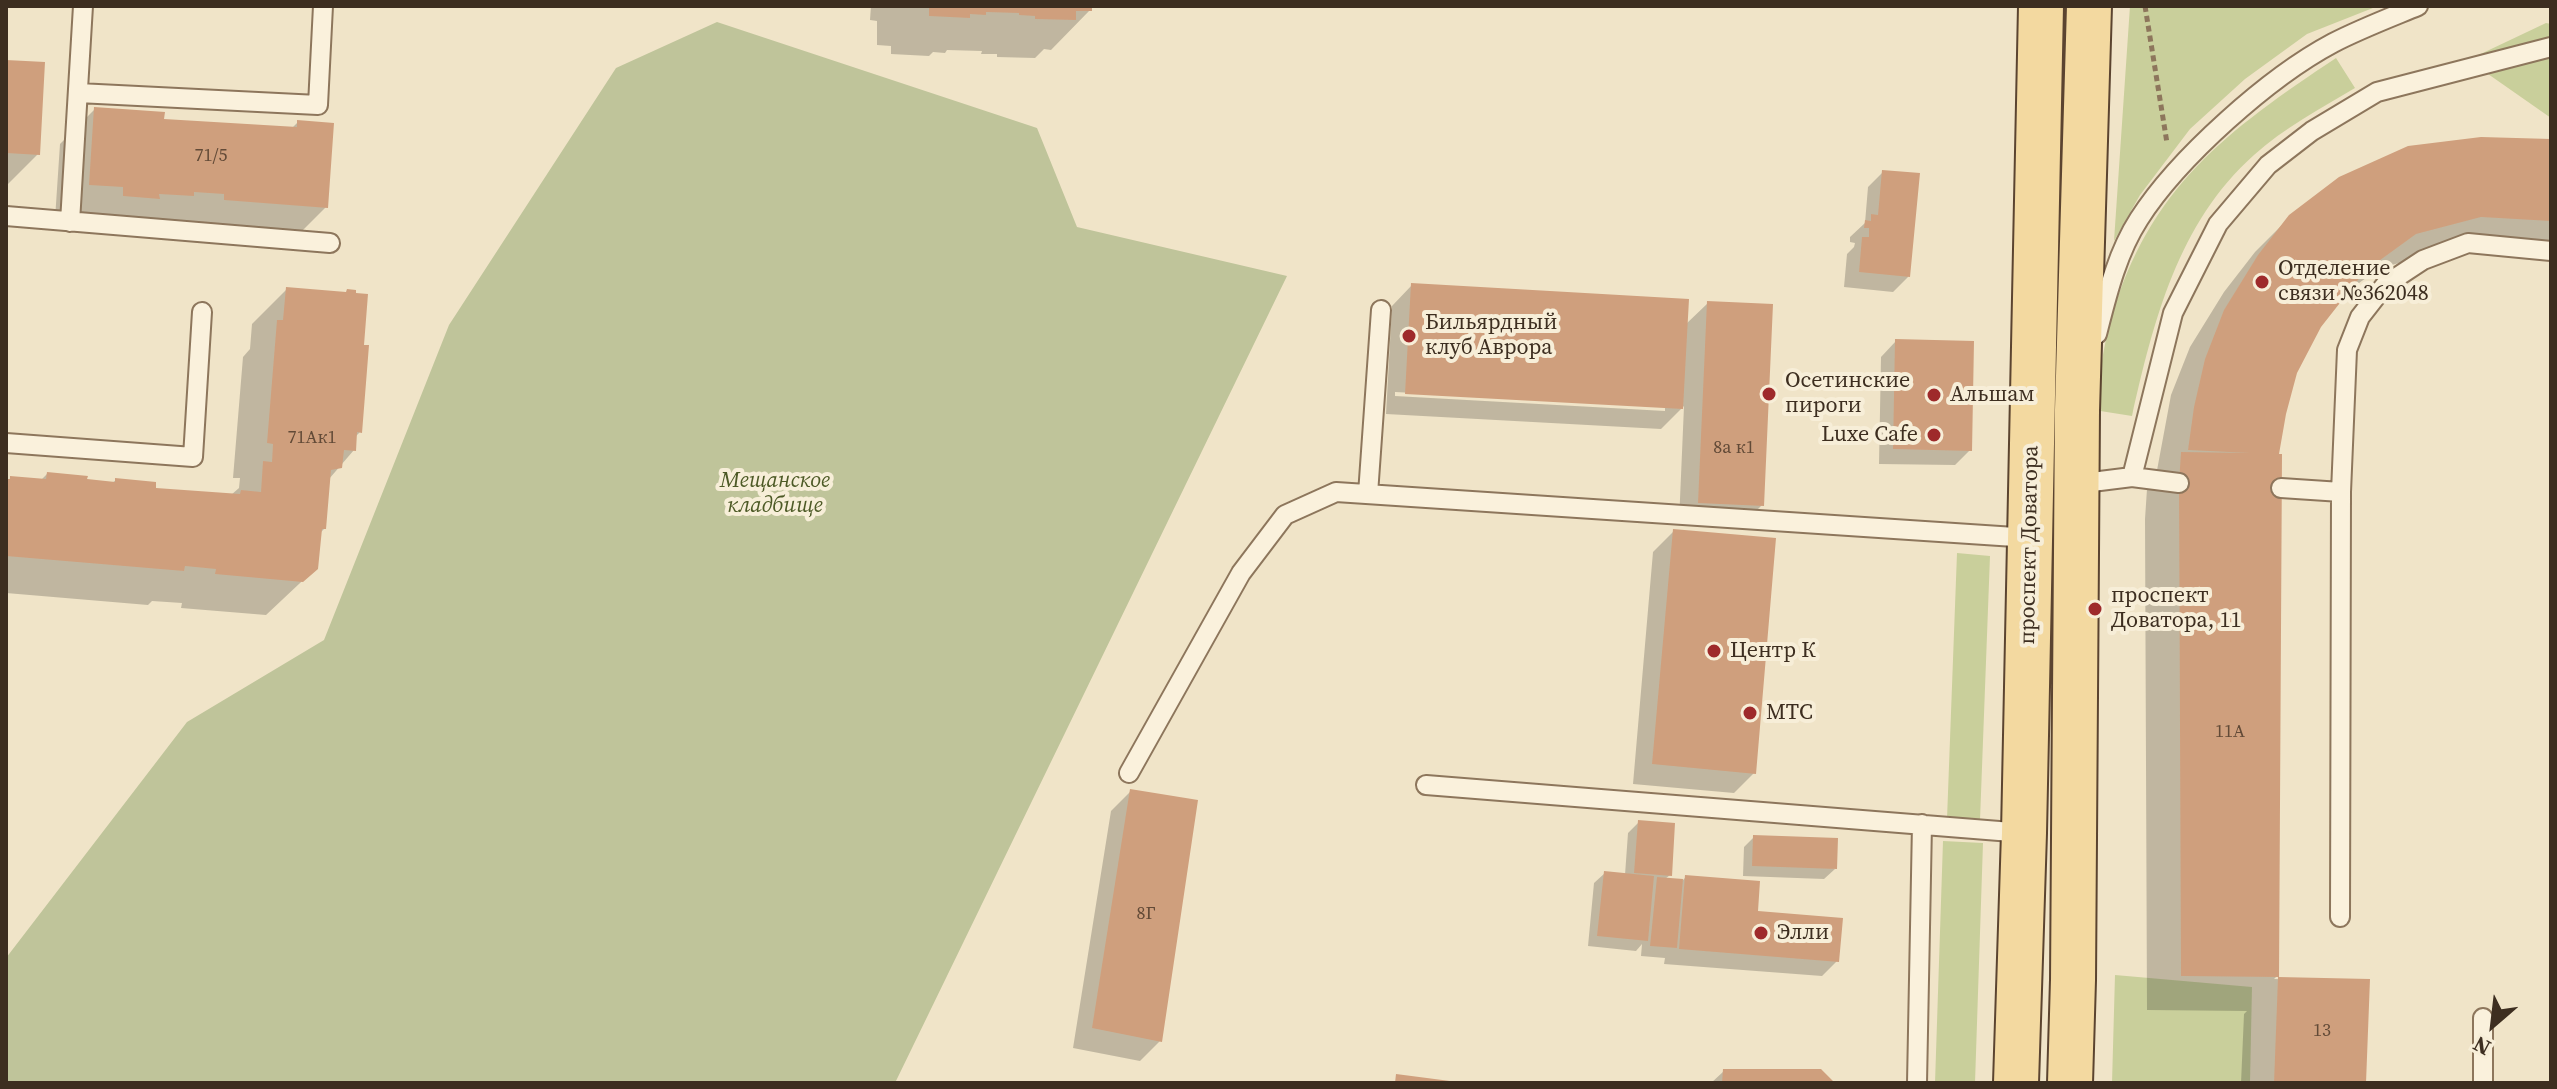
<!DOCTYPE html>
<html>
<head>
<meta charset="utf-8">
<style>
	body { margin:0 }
	#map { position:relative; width:2557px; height:1089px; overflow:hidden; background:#f0e4c8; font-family:"Source Serif 4",serif }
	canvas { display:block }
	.frame { position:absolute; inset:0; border:8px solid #3d2e20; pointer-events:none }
	.north { position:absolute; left:2453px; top:985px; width:80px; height:80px; -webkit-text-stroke:6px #f7eed8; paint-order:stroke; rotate:208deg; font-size:22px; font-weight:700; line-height:32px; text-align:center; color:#3d2e20 }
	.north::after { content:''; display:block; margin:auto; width:28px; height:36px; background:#3d2e20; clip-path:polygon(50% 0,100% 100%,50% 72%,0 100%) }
</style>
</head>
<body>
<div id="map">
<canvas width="2557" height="1089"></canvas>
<div class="frame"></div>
<div class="north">N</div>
</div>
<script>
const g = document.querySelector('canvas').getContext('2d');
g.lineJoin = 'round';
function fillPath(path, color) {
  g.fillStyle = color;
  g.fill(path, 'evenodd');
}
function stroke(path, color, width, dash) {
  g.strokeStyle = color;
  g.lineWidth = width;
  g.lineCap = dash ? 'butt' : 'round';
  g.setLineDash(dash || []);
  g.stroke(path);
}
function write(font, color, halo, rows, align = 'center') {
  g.font = font + ' "Source Serif 4",serif';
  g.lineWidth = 8;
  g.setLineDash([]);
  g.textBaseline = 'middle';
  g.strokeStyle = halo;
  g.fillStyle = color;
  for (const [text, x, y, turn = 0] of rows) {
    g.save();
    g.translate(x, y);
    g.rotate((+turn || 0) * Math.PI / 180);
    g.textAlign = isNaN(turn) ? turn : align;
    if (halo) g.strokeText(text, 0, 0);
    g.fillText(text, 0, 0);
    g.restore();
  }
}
const green = new Path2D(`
	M2130 6H2378L2307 34 2245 79 2190 129 2140 195 2114 241Z
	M2546 23 2551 24V118L2468 60Z
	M2336 58 2355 88C2320 109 2284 128 2254 155 2178 222 2153 323 2132 416L2094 410C2100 381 2102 349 2111 320 2148 188 2228 130 2336 58Z
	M1957 553 1990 556 1980 820 1947 819Z
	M1943 841 1983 843 1975 1083H1935Z
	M2115 975 2252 987 2250 1083H2112Z`);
const cemetery = new Path2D(`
	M717 22 1037 128 1077 227 1287 276 895 1083H6V958L187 722 324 640 449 325 616 68Z`);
const shadow = new Path2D(`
	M871 6H1090V10L1051 50 1044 49 1035 58 997 57V54H981L982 51 947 50 945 53 933 52 929 56 891 54V46L877 45V21L870 20Z
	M6 62 38 154 6 186Z
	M95 109 162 120 291 129 298 122 326 207 292 241 55 219 60 144Z
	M2551 141V258L2445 251 2380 268 2345 293 2319 326 2296 372 2284 413 2277 456V976L2274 979 2368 981 2364 1083H2241L2244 1014 2247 1011 2147 1010 2145 519 2147 489 2155 481 2171 395 2190 347 2224 292 2255 252 2291 216Z
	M1883 172 1908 277 1893 292 1844 287 1847 254 1854 247 1855 243 1850 242V237L1865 223 1868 187Z
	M1412 285 1685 325 1708 303 1762 505 1742 525 1679 522 1684 406 1661 429 1386 414 1392 306ZM1395 392 1665 406V411L1395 396Z
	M287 289 360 432 355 437 354 450 329 479 324 529 319 534 316 568 266 615 181 608 182 603 152 601 148 605 6 593V481L11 478 41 480 47 474 85 481 112 483 116 480 154 490 231 495 239 488 240 478H233L243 357 250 349 252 324Z
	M1896 341 1970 450 1955 465 1879 464 1881 357Z
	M1673 532 1754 773 1734 793 1633 784 1653 552Z
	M1131 791 1160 1041 1140 1061 1073 1048 1111 811Z
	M1639 822 1670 875 1665 879 1682 881 1685 878 1756 913 1837 961 1822 976 1664 964 1665 958 1641 956 1642 944 1636 951 1588 946 1594 883 1605 873 1625 875 1628 833Z
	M1754 837 1835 869 1824 879 1743 876 1744 847Z
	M1724 1071 1832 1083H1711Z`);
const building = new Path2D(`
	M929 6H1092V11H1076V20L1035 19V16L1019 15V13L986 12V15L970 14V18L929 16Z
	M6 60 45 62 40 155 6 153Z
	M94 107 165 112 164 119 297 127V120L334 123 328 208 224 200V194L194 192V196L159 194 160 199 123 196V187L89 185Z
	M2481 137 2551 139V221L2481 217 2416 234 2365 271 2321 327 2297 373 2286 414 2279 454H2282L2279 977 2181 976 2179 483 2181 452 2250 453 2188 450 2194 407 2205 359 2224 310 2258 255 2289 215 2339 177 2408 146Z
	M1882 170 1920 173 1910 277 1859 272 1862 237H1869V228H1864L1865 220 1871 221V214L1878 215Z
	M1411 283 1689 299 1683 409 1405 394Z
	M286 287 346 292 347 289 356 290V293L368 294 364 345H369L362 433 357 432 356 451 344 450 342 468 331 470 326 529H322L318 569 303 582 215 574 216 569 185 566 184 571 6 556V479H10V476L46 479 47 472 88 476 87 479 115 482V478L156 482V488L240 494 241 490 261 492 263 461 272 462 273 444 267 443 277 320H283Z
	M1707 301 1773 304 1764 506 1698 503Z
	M1895 339 1974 341 1972 451 1893 449Z
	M1673 529 1776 538 1756 774 1652 764Z
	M1130 789 1198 800 1162 1042 1092 1028Z
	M1638 820 1675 823 1672 876 1634 873Z
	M1753 835 1838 838 1837 869 1752 866Z
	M1604 871 1654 876 1648 941 1597 936Z
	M1685 875 1760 881 1758 911 1843 918 1839 962 1679 949Z
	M1657 877 1683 879 1677 948 1650 946Z
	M2278 977 2370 979 2366 1083H2274Z
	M1723 1069H1821L1835 1083H1722Z
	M1396 1074 1450 1081V1083H1395Z`);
const path = new Path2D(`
	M2145 6 2167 143`);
const lane = new Path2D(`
	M78 93 318 105 323 6
	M6 216 330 243
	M70 222 83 6
	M2097 334C2107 295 2117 253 2139 219 2178 158 2269 77 2333 43 2360 29 2389 18 2418 6
	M6 443 193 457 202 312
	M2132 477 2179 483
	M2076 484 2132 477 2173 313 2218 224 2268 165 2312 131 2377 92 2551 47
	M2281 488 2341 492
	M1368 494 1381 310
	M1129 773 1241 573 1285 515 1336 492 2030 538
	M1426 785 2024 833
	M2340 917 2341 492 2347 350 2360 317 2385 285 2423 260 2468 243 2551 251
	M1917 1083 1922 824
	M2483 1083V1018`);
const primary = new Path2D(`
	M2016 1083 2024 833 2041 6
	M2070 1083 2073 980 2077 410 2089 6`);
const markers = [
	[2262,282,8,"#9e2a2b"],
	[1409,336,8,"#9e2a2b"],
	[1769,394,8,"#9e2a2b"],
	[1934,395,8,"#9e2a2b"],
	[1934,435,8,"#9e2a2b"],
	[2095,609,8,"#9e2a2b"],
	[1714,651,8,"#9e2a2b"],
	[1750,713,8,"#9e2a2b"],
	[1761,933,8,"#9e2a2b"]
];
const numberNames = [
	["71/5",211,156],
	["71Ак1",312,438],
	["8а к1",1734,448],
	["11А",2230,732],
	["8Г",1146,914],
	["13",2322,1031]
];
const poiNames = [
	["Отделение",2278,269],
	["связи №362048",2278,294],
	["Бильярдный",1425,323],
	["клуб Аврора",1425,348],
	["Осетинские",1785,381],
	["пироги",1785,406],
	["Альшам",1950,395],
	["Luxe Cafe",1918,435,"right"],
	["проспект",2111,596],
	["Доватора, 11",2111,621],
	["Центр К",1730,651],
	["МТС",1766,713],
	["Элли",1777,933]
];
const parkNames = [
	["Мещанское",775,481],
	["кладбище",775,506]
];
const streetNames = [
	["проспект Доватора",2030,545,-89]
];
fillPath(green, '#c9cf9b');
fillPath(cemetery, '#bfc49a');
fillPath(shadow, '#0003');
fillPath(building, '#cf9f7d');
stroke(lane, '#8d765c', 22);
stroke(primary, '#5b4430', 48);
stroke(path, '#8d765c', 5, [6, 4]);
stroke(lane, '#faf1dc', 18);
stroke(primary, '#f3d9a0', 44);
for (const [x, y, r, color] of markers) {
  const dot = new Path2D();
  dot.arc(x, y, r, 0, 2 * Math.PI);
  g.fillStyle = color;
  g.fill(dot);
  stroke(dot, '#f7eed8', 3);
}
write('18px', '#624a37', null, numberNames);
write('22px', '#3d2e20', '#f7eed8', poiNames, 'left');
write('italic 22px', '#4d5a26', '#f7eed8', parkNames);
write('22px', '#3d2e20', '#f7eed8', streetNames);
</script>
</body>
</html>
